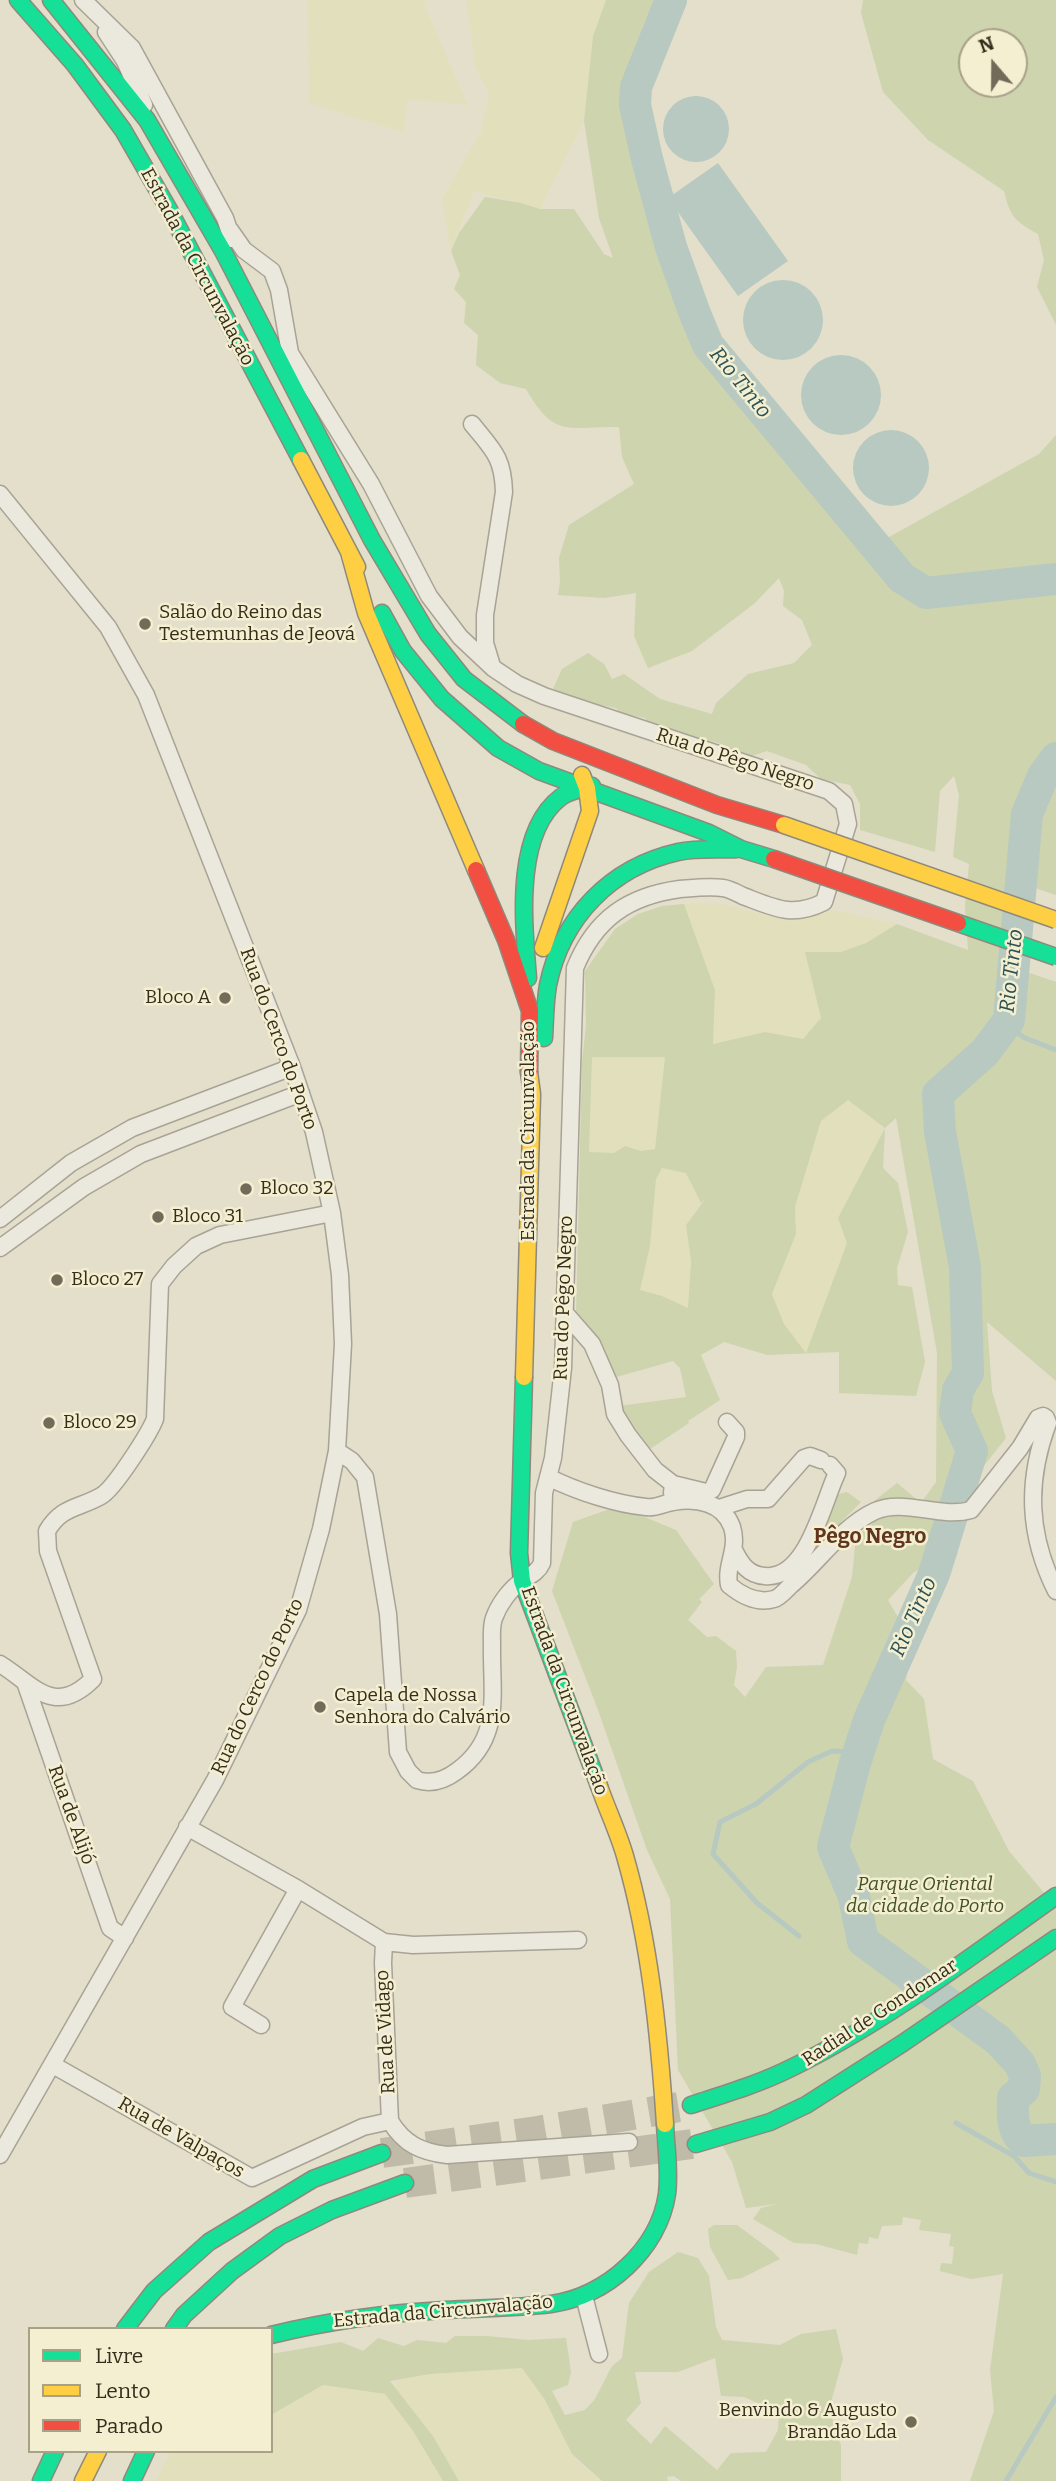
<!DOCTYPE html>
<html>
<head>
<meta charset="utf-8">
<style>
	body { margin:0 }
	#map { position:relative; width:1056px; height:2481px; overflow:hidden; background:#e3dfcb; font-family:Bitter,serif }
	canvas { display:block }
	.legend { position:absolute; left:28px; top:2327px; width:245px; height:126px; box-sizing:border-box; background:#f4efd1; border:2px solid #a8a189; margin:0; padding:9px 12px; list-style:none; font-size:21px; color:#362d1d }
	.legend li { display:flex; align-items:center; gap:14px; height:35px }
	.legend b { width:35px; border:2px solid #a8a189 }
	.north { position:absolute; left:958px; top:28px; width:70px; height:70px; box-sizing:border-box; background:#f4efd1; border:2px solid #a8a189; border-radius:50%; rotate:340deg; font-size:19px; font-weight:700; line-height:28px; text-align:center; color:#362d1d }
	.north::after { content:''; display:block; margin:auto; width:24px; height:32px; background:#736b5a; clip-path:polygon(50% 0,100% 100%,50% 72%,0 100%) }
</style>
</head>
<body>
<div id="map">
<canvas width="1056" height="2481"></canvas>
<ul class="legend">
<li><b style="height:9px;background:#16e098"></b>Livre</li>
<li><b style="height:9px;background:#ffcf43"></b>Lento</li>
<li><b style="height:9px;background:#f24e42"></b>Parado</li>
</ul>
<div class="north">N</div>
</div>
<script>
const g = document.querySelector('canvas').getContext('2d');
g.lineJoin = 'round';
function fillPath(path, color) {
  g.fillStyle = color;
  g.fill(path, 'evenodd');
}
function stroke(path, color, width, dash) {
  g.strokeStyle = color;
  g.lineWidth = width;
  g.lineCap = dash ? 'butt' : 'round';
  g.setLineDash(dash || []);
  g.stroke(path);
}
function write(font, color, halo, rows, align = 'center') {
  g.font = font + ' Bitter,serif';
  g.lineWidth = 5;
  g.setLineDash([]);
  g.textBaseline = 'middle';
  g.strokeStyle = halo;
  g.fillStyle = color;
  for (const [text, x, y, turn = 0] of rows) {
    g.save();
    g.translate(x, y);
    g.rotate((+turn || 0) * Math.PI / 180);
    g.textAlign = isNaN(turn) ? turn : align;
    if (halo) g.strokeText(text, 0, 0);
    g.fillText(text, 0, 0);
    g.restore();
  }
}
const farmland = new Path2D(`
	M308 0H427L425 6 468 105 408 99 403 132 309 103Z
	M466 0H606L593 36 584 121 540 209 474 191 451 251 442 199 481 132 489 94 475 66Z
	M718 903 793 922 833 910 897 924 866 943 841 952H806L821 1018 803 1039 765 1032 713 1044 715 990 684 904Z
	M592 1057H666L655 1150 641 1151 625 1146 614 1153 589 1152Z
	M848 1100 885 1127 838 1218 847 1242 806 1354 784 1324 772 1294 796 1234 795 1207 821 1121Z
	M662 1167 686 1173 701 1203 686 1225 691 1261 688 1309 662 1296 639 1290 650 1246 656 1178Z
	M522 2368 545 2400 576 2460 601 2481H459L433 2436 396 2388 397 2379 430 2374Z
	M323 2385 385 2394 413 2431 443 2481H156L171 2451H271V2415Z`);
const green = new Path2D(`
	M606 0H682L644 97 668 205 719 347 776 413 880 542 1039 454 1056 435V895L1032 887 1024 971 1056 982V1381L987 1322 992 1391 1006 1438 979 1472 966 1500 957 1556 914 1572 888 1600 912 1642 906 1680 924 1699 933 1759 973 1781 1009 1851 1056 1907V2481H970L994 2411 990 2370 1003 2274 971 2279 940 2271 941 2263 952 2264 954 2247 949 2246 951 2234 919 2230 921 2220 903 2217 902 2225 882 2226 878 2239 869 2237 868 2244 859 2243 857 2255 816 2244 794 2243 753 2219 761 2208 777 2204 746 2208 732 2162 678 2070 670 1899 647 1850 598 1710 552 1591 573 1522 618 1506 676 1530 714 1584 699 1599 702 1602 688 1620 707 1637 716 1636 736 1651 737 1667 734 1685 745 1697 766 1667 823 1665 852 1577 856 1536 872 1524 874 1501 897 1483 921 1503 936 1482 937 1353 896 1118 885 1128 883 1168 898 1183 908 1232 897 1268 898 1285 912 1287 925 1362 916 1396 839 1393V1352L767 1355 724 1342 701 1355 720 1400 688 1421 689 1423 647 1451 619 1406 686 1397 680 1368 673 1361 613 1378 576 1316 582 1061 586 1026 585 971 615 929 638 914 662 906 684 904 715 990 713 1044 765 1032 803 1039 821 1018 805 952H841L866 943 897 924 968 950 965 906 969 864 953 857 959 795 954 776 940 791 935 852 860 830V804L850 785 821 779 806 765 767 751 752 756 718 743 649 724 645 718 620 713 616 708 586 702 553 689 562 669 588 653 604 664 612 679 624 674 660 699 712 714 716 703 748 674 794 663 812 645 802 620 783 606 784 591 779 578 755 603 692 651 648 668 634 636 636 593 604 598 558 595 560 582 559 558 569 525 634 484 622 457 619 427C569 426 555 440 526 389L500 383 476 365 478 335 464 323 466 302 454 289 460 275 451 251 459 233 485 197 521 203 540 209H574L604 254 613 258 599 218 584 121 593 36ZM592 1057H665L655 1149 641 1151 625 1146 614 1153 589 1152ZM848 1100 885 1128 838 1218 847 1243 806 1353 784 1324 772 1294 796 1234 795 1207 821 1121ZM662 1168 686 1173 701 1203 706 1198 686 1225 691 1261 688 1308 662 1296 640 1290 650 1246 656 1179Z
	M863 0H1056V325L1037 287 1044 260 1038 234C1015 221 1010 217 1004 191L928 140 883 92 861 13ZM972 42H1014V84H972Z
	M832 1490 838 1494 847 1492 861 1502 825 1538 819 1530Z
	M714 2225H737L772 2251 780 2259 742 2278 728 2280 710 2247 708 2229Z
	M678 2252 698 2258 709 2276 716 2327 722 2340 780 2345 801 2334 836 2329 843 2359 829 2409 841 2445V2481H681L674 2476 667 2477 668 2481H602L572 2454 545 2400 522 2368 430 2374 390 2381 433 2436 459 2481H443L413 2431 385 2394 323 2385 271 2415V2354L341 2342 363 2351 378 2338 404 2346 417 2340 446 2343 455 2336H487L529 2340 566 2338 571 2372 568 2385 552 2391 565 2415 585 2410 595 2399 612 2366 622 2358 629 2303 649 2272ZM715 2358 721 2396 744 2397 779 2412 778 2430 766 2452 731 2453 717 2470 665 2426 651 2444 626 2420 641 2403 635 2372H678Z`);
const water = new Path2D(`
	M663 129a33 33 0 1 1 66 0a33 33 0 1 1-66 0Z
	M718 163 788 261 738 296 668 198Z
	M743 320a40 40 0 1 1 80 0a40 40 0 1 1-80 0Z
	M801 395a40 40 0 1 1 80 0a40 40 0 1 1-80 0Z
	M853 468a38 38 0 1 1 76 0a38 38 0 1 1-76 0Z`);
const stream = new Path2D(`
	M1005 1025 1025 1038 1056 1050
	M799 1936 757 1903 713 1854 720 1822 756 1804 808 1762 832 1751 858 1752
	M956 2123 1014 2156 1029 2173 1056 2182
	M1006 2481 1056 2397`);
const river = new Path2D(`
	M671 0 636 87 635 105 647 159 671 247 695 314 708 345 902 578 926 593 1056 579
	M1056 758 1043 776 1027 814 1009 1020 985 1052 938 1094 940 1132 965 1267 968 1373 958 1390 955 1413 972 1451 934 1574 869 1720 855 1763 833 1847 854 1897 863 1941 998 2040 1020 2064 1025 2076 1024 2089 1013 2098C1013 2113 1011 2131 1024 2141L1056 2139`);
const highwayTunnel = new Path2D(`
	M382 2153 537 2131 691 2105
	M405 2183 692 2144`);
const street = new Path2D(`
	M83 0 132 48 225 218 232 239
	M106 32 125 61 144 105
	M230 230 244 250 272 271 279 290 290 353 371 484 429 596 460 637 493 668 517 684 544 696 829 791 844 804 848 824 824 902C792 918 775 908 743 896 737 893 730 889 723 888 709 886 693 888 680 889 628 896 595 919 575 968L563 1368 553 1458 544 1493 542 1563C538 1572 531 1575 523 1580 510 1589 499 1604 494 1618 491 1626 492 1636 492 1645 491 1693 503 1738 457 1771 445 1780 432 1785 417 1780L408 1771 398 1752 388 1614 365 1477 352 1461 337 1451
	M472 424C493 450 503 457 504 492L485 615V643L492 666
	M0 494 108 627 146 695 292 1067 314 1132 332 1213 340 1275 343 1344 337 1451 321 1529 298 1610 215 1780 0 2155
	M0 1219 71 1163 132 1128 292 1067
	M0 1248 84 1187 141 1154 301 1093
	M565 1313 592 1344 610 1385 615 1414 628 1435 655 1470 673 1484
	M548 1477C576 1491 615 1504 646 1507 655 1509 664 1503 673 1502 696 1498 723 1502 732 1527 739 1549 725 1564 729 1585 741 1595 757 1604 774 1599 779 1598 786 1590 790 1586 818 1563 841 1527 875 1511 904 1498 940 1519 971 1510L1020 1448 1038 1418 1043 1416 1046 1418 1048 1423C1026 1482 1028 1535 1056 1591
	M672 1493 673 1484 706 1492 712 1490 736 1437V1432L727 1422
	M719 1508 747 1499H768L804 1458 810 1456 821 1460
	M734 1550C741 1564 748 1575 765 1576 807 1580 823 1502 837 1473L830 1465
	M0 1664C34 1685 54 1718 93 1679L48 1551 47 1531C62 1506 78 1509 101 1496 114 1489 149 1434 155 1419L160 1284 174 1266 196 1246 220 1235 332 1213
	M26 1685 110 1928 125 1938
	M187 1827 298 1889 384 1942 413 1945 578 1940
	M384 1942 383 1963 390 2121
	M261 2025 232 2007 298 1889
	M53 2065 252 2178 363 2127 390 2121C404 2144 421 2152 447 2155L629 2142
	M584 2296 599 2354`);
const fast = new Path2D(`
	M18 0 75 65 123 130 168 208 301 460
	M51 0 147 120 223 251 372 540 428 634 464 679 523 724
	M382 613 403 651 442 699 498 748 539 771 709 833 741 849 774 859
	M528 978C524 926 513 833 561 797 570 790 582 789 592 786
	M544 1038C545 1020 545 1002 548 985 562 917 611 867 678 852 697 848 718 850 737 849
	M524 1377 519 1553 522 1581 599 1786
	M691 2105C725 2094 759 2084 791 2068 886 2022 970 1957 1056 1896
	M696 2144 770 2122 806 2105 903 2043 1056 1938
	M125 2329 154 2291 209 2242 313 2179 382 2153
	M174 2329 184 2315 232 2271 280 2236 332 2210 405 2183
	M271 2335C328 2321 386 2313 445 2310 480 2308 516 2308 551 2304 606 2297 659 2249 667 2194 670 2171 666 2147 665 2124
	M41 2481 55 2451
	M132 2481 146 2451`);
const slow = new Path2D(`
	M301 460 357 567
	M349 552 366 613 476 870
	M543 948 590 811 587 788 582 775
	M524 1377 532 1094 529 1072
	M599 1786C607 1809 618 1832 625 1856 650 1943 659 2034 665 2124
	M83 2481 98 2451`);
const jam = new Path2D(`
	M523 724 553 741 717 805 784 825
	M476 870 506 940 530 1011 529 1072`);
const fastBridge = new Path2D(`
	M958 923 1056 957`);
const slowBridge = new Path2D(`
	M784 825 1056 920`);
const jamBridge = new Path2D(`
	M774 859 958 923`);
const markers = [
	[145,624,7,"#736b5a"],
	[225,998,7,"#736b5a"],
	[246,1189,7,"#736b5a"],
	[158,1217,7,"#736b5a"],
	[57,1280,7,"#736b5a"],
	[49,1423,7,"#736b5a"],
	[320,1707,7,"#736b5a"],
	[911,2422,7,"#736b5a"]
];
const streetNames = [
	["Estrada da Circunvalação",197,267,62],
	["Rua do Pêgo Negro",735,760,18],
	["Rua do Cerco do Porto",278,1039,70],
	["Estrada da Circunvalação",529,1131,-90],
	["Rua do Pêgo Negro",564,1298,-88],
	["Rua do Cerco do Porto",258,1687,-65],
	["Estrada da Circunvalação",564,1691,70],
	["Rua de Alijó",71,1815,70],
	["Radial de Gondomar",880,2013,-33],
	["Rua de Vidago",386,2032,-93],
	["Rua de Valpaços",181,2138,30],
	["Estrada da Circunvalação",443,2312,-5]
];
const poiNames = [
	["Salão do Reino das",159,613],
	["Testemunhas de Jeová",159,635],
	["Bloco A",211,998,"right"],
	["Bloco 32",260,1189],
	["Bloco 31",172,1217],
	["Bloco 27",71,1280],
	["Bloco 29",63,1423],
	["Capela de Nossa",334,1696],
	["Senhora do Calvário",334,1718],
	["Benvindo & Augusto",897,2411,"right"],
	["Brandão Lda",897,2433,"right"]
];
const parkNames = [
	["Parque Oriental",925,1885],
	["da cidade do Porto",925,1907]
];
const waterNames = [
	["Rio Tinto",740,383,51],
	["Rio Tinto",1012,971,-84],
	["Rio Tinto",914,1617,-66]
];
const neighbourhoodNames = [
	["Pêgo Negro",870,1537]
];
fillPath(farmland, '#e2e0bc');
fillPath(green, '#ced4ae');
fillPath(water, '#b7c9c0');
stroke(stream, '#b7c9c0', 5);
stroke(river, '#b7c9c0', 32);
stroke(highwayTunnel, '#c0bba8', 30, [30, 15]);
stroke(street, '#a8a395', 19);
stroke(fast, '#8e897b', 19);
stroke(slow, '#8e897b', 19);
stroke(jam, '#8e897b', 19);
stroke(street, '#ebe9dd', 16);
stroke(fast, '#16e098', 16);
stroke(slow, '#ffcf43', 16);
stroke(jam, '#f24e42', 16);
stroke(fastBridge, '#8e897b', 19, []);
stroke(slowBridge, '#8e897b', 19, []);
stroke(jamBridge, '#8e897b', 19, []);
stroke(fastBridge, '#16e098', 16);
stroke(slowBridge, '#ffcf43', 16);
stroke(jamBridge, '#f24e42', 16);
for (const [x, y, r, color] of markers) {
  const dot = new Path2D();
  dot.arc(x, y, r, 0, 2 * Math.PI);
  g.fillStyle = color;
  g.fill(dot);
  stroke(dot, '#f4efd1', 2.5);
}
write('19px', '#362d1d', '#f4efd1', streetNames);
write('19px', '#362d1d', '#f4efd1', poiNames, 'left');
write('italic 19px', '#405224', '#f4efd1', parkNames);
write('italic 21px', '#2d5256', '#f4efd1', waterNames);
write('bold 21px', '#62361e', '#f4efd1', neighbourhoodNames);
</script>
</body>
</html>
